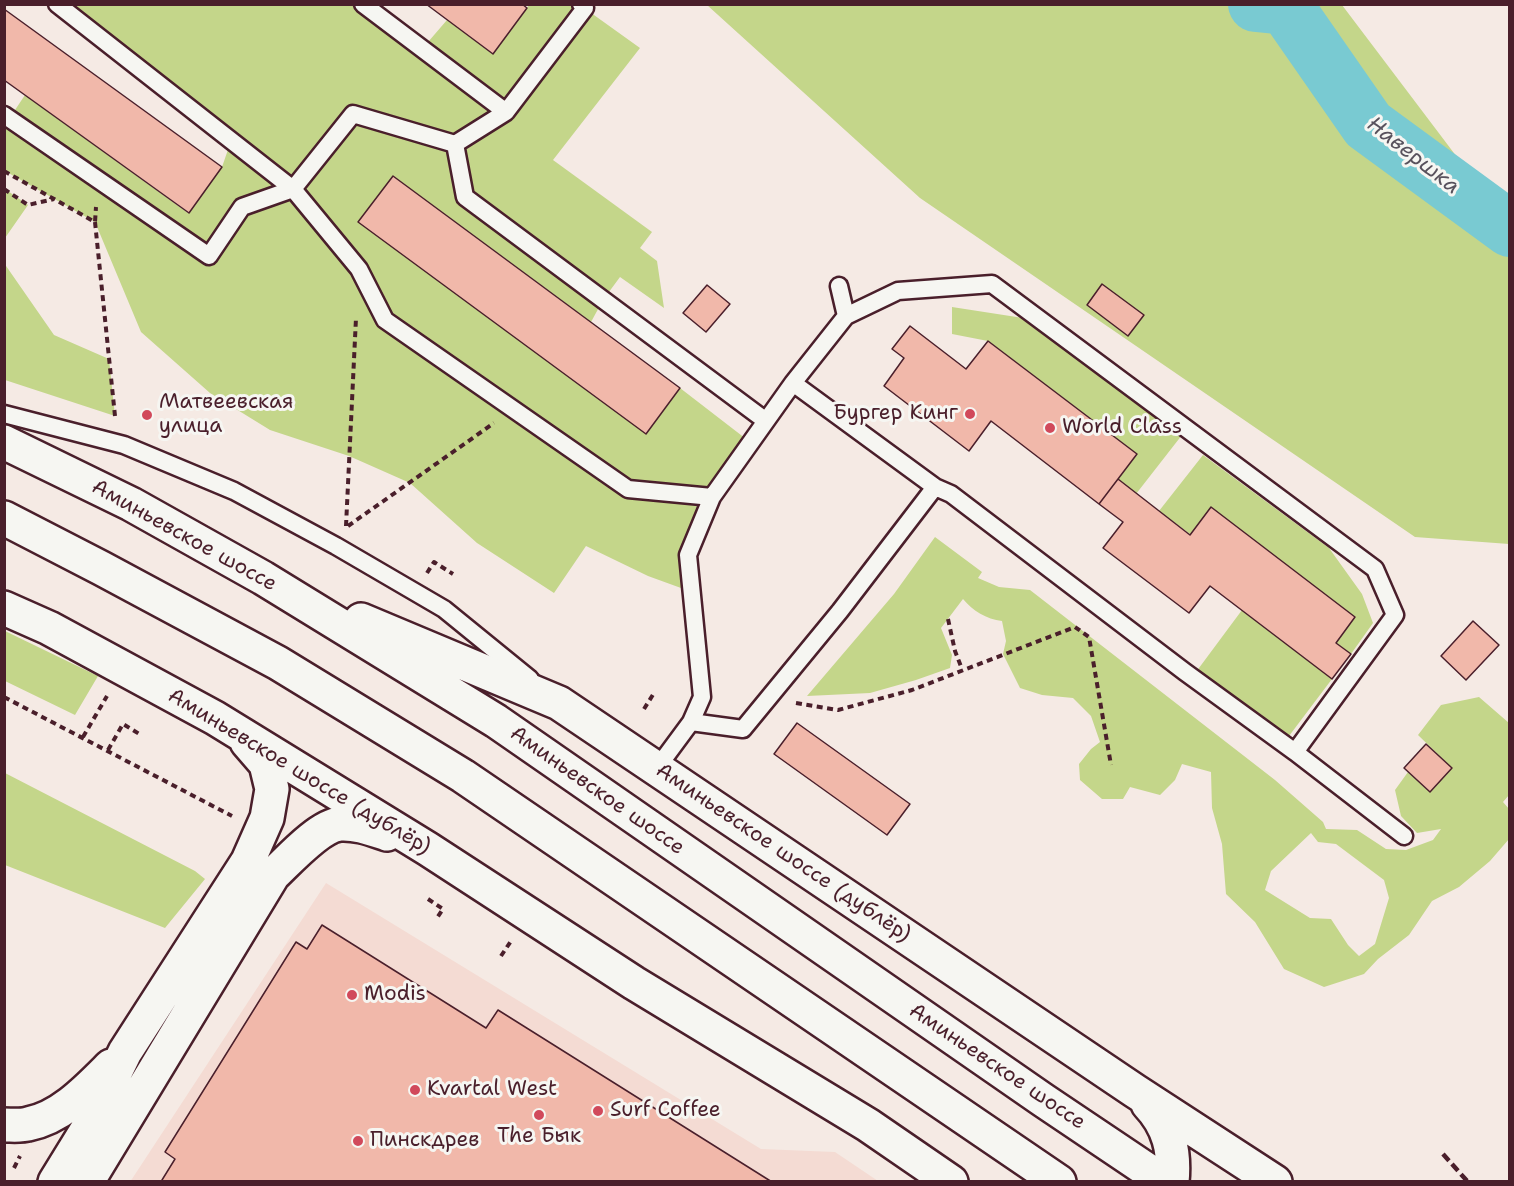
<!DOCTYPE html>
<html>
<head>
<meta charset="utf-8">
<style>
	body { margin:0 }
	#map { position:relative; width:1514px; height:1186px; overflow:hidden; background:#f5eae4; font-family:"Shantell Sans",sans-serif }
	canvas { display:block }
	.frame { position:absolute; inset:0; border:6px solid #4a1f2b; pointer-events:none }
</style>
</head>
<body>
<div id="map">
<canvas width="1514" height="1186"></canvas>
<div class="frame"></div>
</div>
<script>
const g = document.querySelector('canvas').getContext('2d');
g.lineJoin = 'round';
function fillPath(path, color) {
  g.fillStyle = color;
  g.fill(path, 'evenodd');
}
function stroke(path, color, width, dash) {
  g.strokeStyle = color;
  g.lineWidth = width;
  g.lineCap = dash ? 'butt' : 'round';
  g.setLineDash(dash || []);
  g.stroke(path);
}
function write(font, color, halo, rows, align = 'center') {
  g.font = font + ' "Shantell Sans",sans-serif';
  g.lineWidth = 6;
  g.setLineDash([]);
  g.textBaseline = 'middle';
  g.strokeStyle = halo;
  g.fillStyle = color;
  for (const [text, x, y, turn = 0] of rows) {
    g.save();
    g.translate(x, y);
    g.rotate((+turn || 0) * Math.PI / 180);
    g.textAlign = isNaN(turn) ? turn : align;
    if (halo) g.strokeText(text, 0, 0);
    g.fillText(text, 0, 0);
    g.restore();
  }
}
const built = new Path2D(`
	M326 883 761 1149 835 1152 878 1181 130 1182Z`);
const green = new Path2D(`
	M57 5H363L422 49 447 20 493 54 529 5H580L640 48 553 160 652 232 640 248 657 261 664 308 620 277 603 300 591 322 393 176 646 434 680 388 750 442 688 555 692 592 648 576 586 546 554 593 477 543 410 483 349 456 270 430 210 393 141 332 95 222 5 171V125L25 95 188 213 222 167 231 141Z
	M707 5H1342L1497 210 1509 201V544L1415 537 920 198Z
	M5 189 28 205 5 238Z
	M4 263 54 335 109 359 115 416 5 380Z
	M952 307 1023 318 1182 435 1136 494 1116 482 1137 454 988 341 952 334Z
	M1203 455 1329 548 1362 594 1373 623 1351 654 1159 511Z
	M935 537 982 572 978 578 999 587 1030 590 1275 780 1323 822 1326 829 1357 830 1386 849 1406 850 1433 840 1441 829 1417 833 1401 816 1395 790 1408 772 1430 792 1452 768 1418 735 1441 705 1479 697 1509 723V795L1503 802 1509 809V839L1490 861 1459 887 1432 901 1409 935 1378 959 1364 974 1324 987 1284 969 1255 922 1226 894 1222 844 1212 808 1211 772 1182 764 1175 780 1160 795 1130 787 1123 799H1102L1080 780 1079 764 1091 749 1100 742 1091 716 1073 698 1042 695 1020 688 1003 654 1006 641 1002 621C986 619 973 611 963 599L941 628 952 655 950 668 916 680 870 693 807 696 894 594ZM1311 833 1318 842 1336 844 1384 880 1389 898 1375 944 1359 956 1348 945 1331 919 1310 918 1265 890 1271 871Z
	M1242 610 1332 679 1286 740 1196 672Z
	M5 631 98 676 75 715 5 681Z
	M5 773 195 871 205 879 165 928 5 865Z`);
const river = new Path2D(`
	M1256 4 1286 7 1368 125 1510 229`);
const building = new Path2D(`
	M426 4H522L527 8 493 54Z
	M4 9 222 167 189 213 4 80Z
	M393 176 680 388 646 434 358 222Z
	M1102 284 1144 315 1128 336 1087 305Z
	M707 285 730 304 706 332 683 313Z
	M910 326 966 369 988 341 1137 454 1099 504 991 421 969 451 884 386 904 358 892 349Z
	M1118 479 1190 535 1211 507 1355 617 1336 643 1351 654 1332 679 1210 586 1189 613 1103 548 1123 522 1099 504Z
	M1473 621 1499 645 1466 680 1441 656Z
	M797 723 910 804 887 835 774 754Z
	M1426 744 1452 768 1430 792 1404 768Z
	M322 925 486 1028 498 1010 772 1182H165L162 1180 175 1159 165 1152 296 942 307 949Z`);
const path = new Path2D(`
	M4 171 95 222 96 207
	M4 189 28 205 54 199
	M95 222 115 416
	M346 526 356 318
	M348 526 494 423
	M427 573 434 562 453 574
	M948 619 955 651 962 669
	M4 697 232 816
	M796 703 838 710 912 690 1075 627 1089 637 1111 765
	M644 709 654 693
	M83 737 107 696
	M108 750 123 724 141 735
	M428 899 443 909 437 918
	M501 956 511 941
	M14 1168 20 1156`);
const lane = new Path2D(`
	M57 4 293 189 359 269 385 320 628 489 712 497
	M363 4 506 112 585 8 581 4
	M506 112 455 144 465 197 766 421
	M4 115 209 256 242 207 293 189 353 114 455 144
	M846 316 898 291 992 284 1375 569 1395 615 1295 752 1185 672 951 494 935 487
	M4 414 124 445 234 491 336 546 444 609 530 679
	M691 722 702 697 688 555 712 497 793 383
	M1295 752 1404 836
	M657 768 691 722 743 729 840 611 935 487 793 383 846 316 839 286`);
const secondary = new Path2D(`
	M4 442 131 504 263 578 496 721 1043 1100 1165 1182
	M4 518 101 568 278 663 463 776 1059 1182
	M4 608 49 628 215 718 428 849 634 983 868 1125 951 1182
	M361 620 559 703 1135 1091 1275 1182
	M1148 1104C1169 1126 1175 1151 1172 1182
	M4 1125C12 1125 21 1126 28 1124 61 1118 88 1089 111 1066
	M55 1182 87 1130 125 1052 248 861 267 818 272 789 266 764 247 742
	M87 1182 273 875C288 861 319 826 340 824 357 823 372 829 387 834`);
const rail = new Path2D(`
	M1443 1154 1468 1182`);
const markers = [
	[970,414,6,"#d1495b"],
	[147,415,6,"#d1495b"],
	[1050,428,6,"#d1495b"],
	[352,995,6,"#d1495b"],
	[415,1090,6,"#d1495b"],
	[598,1111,6,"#d1495b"],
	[539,1115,6,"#d1495b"],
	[358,1141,6,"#d1495b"]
];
const poiNames = [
	["Матвеевская",159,403],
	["улица",159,427],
	["Бургер Кинг",958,414,"right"],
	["World Class",1062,428],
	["Modis",364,995],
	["Kvartal West",427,1090],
	["Surf Coffee",610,1111],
	["The Бык",539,1137,"center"],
	["Пинскдрев",370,1141]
];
const streetNames = [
	["Аминьевское шоссе",184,536,29],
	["Аминьевское шоссе (дублёр)",299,772,31],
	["Аминьевское шоссе",597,791,35],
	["Аминьевское шоссе (дублёр)",783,853,34],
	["Аминьевское шоссе",997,1067,34]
];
const waterNames = [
	["Навершка",1413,156,38]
];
fillPath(built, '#f4dbd3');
fillPath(green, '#c4d68a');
stroke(river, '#79cad2', 56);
fillPath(building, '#f1b8aa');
stroke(building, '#4a1f2b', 1.5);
stroke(lane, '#4a1f2b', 21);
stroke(secondary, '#4a1f2b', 38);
stroke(path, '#4a1f2b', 4, [6, 4.5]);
stroke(lane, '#f6f6f2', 16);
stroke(secondary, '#f6f6f2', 33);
stroke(rail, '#4a1f2b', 4.5, [9, 4.5]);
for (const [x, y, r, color] of markers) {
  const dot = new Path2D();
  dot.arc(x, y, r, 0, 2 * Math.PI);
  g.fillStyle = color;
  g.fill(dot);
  stroke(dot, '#f6f6f2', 2);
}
write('21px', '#4a1f2b', '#f6f6f2', poiNames, 'left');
write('21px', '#4a1f2b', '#f6f6f2', streetNames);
write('italic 22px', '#58525d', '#f6f6f2', waterNames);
</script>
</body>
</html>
